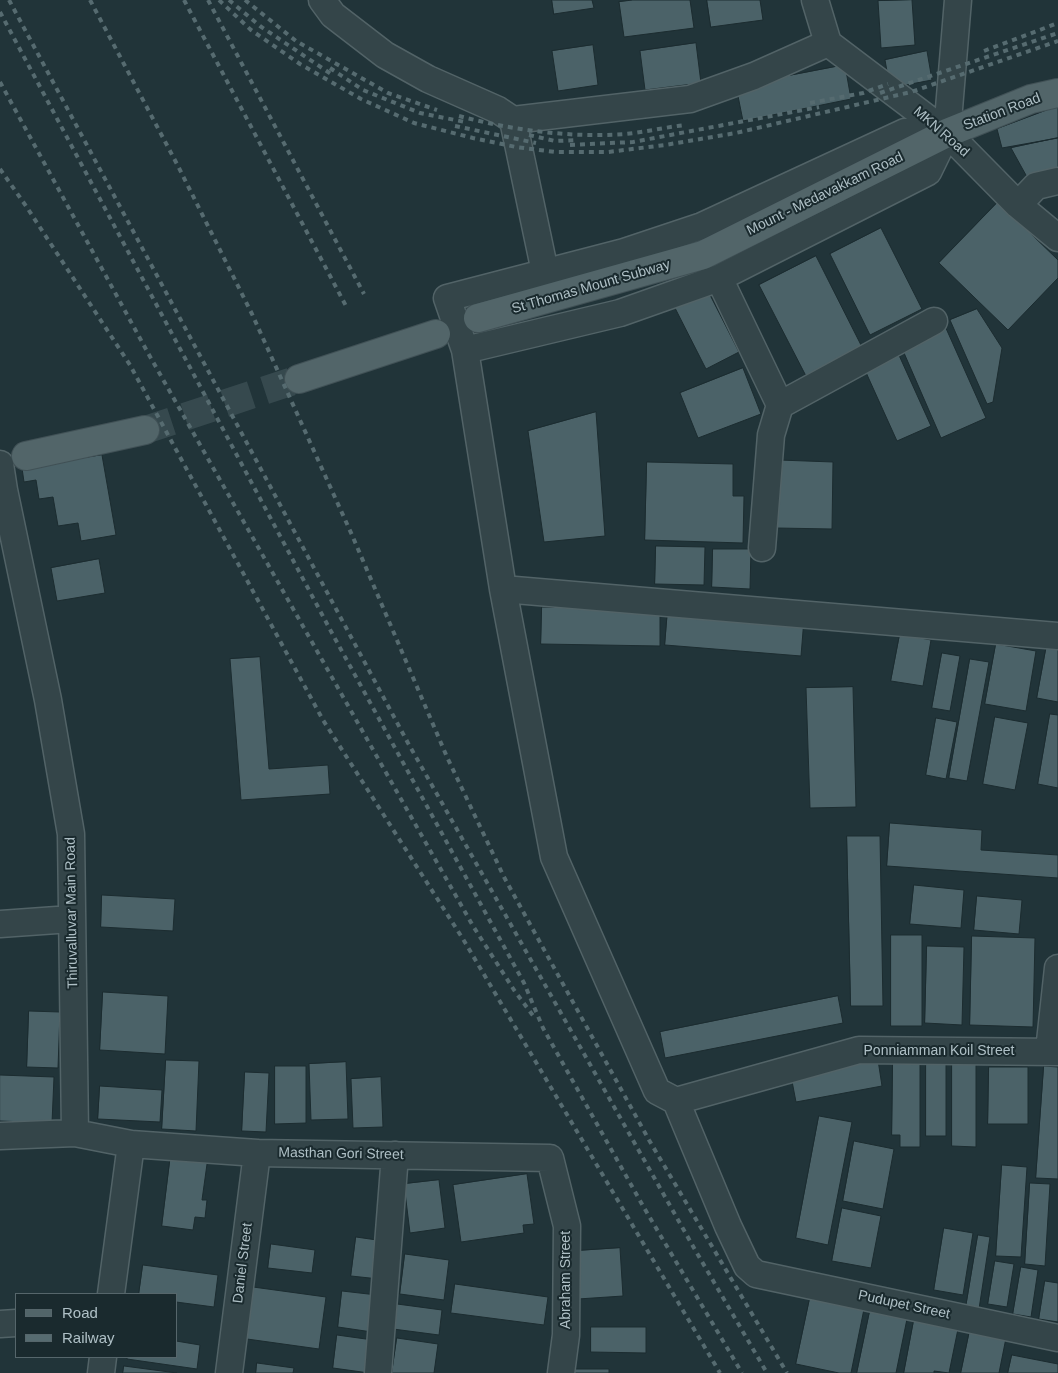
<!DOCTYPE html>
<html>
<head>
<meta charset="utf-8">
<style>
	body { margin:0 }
	#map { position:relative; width:1058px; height:1373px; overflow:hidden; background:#213439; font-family:Helvetica,sans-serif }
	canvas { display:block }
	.legend { position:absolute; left:15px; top:1293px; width:162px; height:65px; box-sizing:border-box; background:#1a2a2e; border:1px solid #56666b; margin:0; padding:6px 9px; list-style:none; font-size:15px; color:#afc0c6 }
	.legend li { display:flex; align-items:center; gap:10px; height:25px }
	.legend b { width:25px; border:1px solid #56666b }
</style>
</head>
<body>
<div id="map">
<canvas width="1058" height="1373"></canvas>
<ul class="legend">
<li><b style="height:6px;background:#526569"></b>Road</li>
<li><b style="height:6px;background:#566b70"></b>Railway</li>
</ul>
</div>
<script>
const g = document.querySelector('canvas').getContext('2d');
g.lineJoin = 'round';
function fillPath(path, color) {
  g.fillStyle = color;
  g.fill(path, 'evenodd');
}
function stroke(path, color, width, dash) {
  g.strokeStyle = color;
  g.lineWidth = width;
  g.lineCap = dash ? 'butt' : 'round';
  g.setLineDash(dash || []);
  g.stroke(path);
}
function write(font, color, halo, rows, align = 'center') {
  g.font = font + ' Helvetica,sans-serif';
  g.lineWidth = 4;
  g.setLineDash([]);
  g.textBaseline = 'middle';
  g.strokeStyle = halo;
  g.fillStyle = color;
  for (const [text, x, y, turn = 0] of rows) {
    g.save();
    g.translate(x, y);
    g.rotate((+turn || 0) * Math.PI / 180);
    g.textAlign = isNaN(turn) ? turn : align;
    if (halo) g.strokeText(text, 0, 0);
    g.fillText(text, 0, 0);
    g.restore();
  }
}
const building = new Path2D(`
	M552 0H592L594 8 554 14Z
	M633 0H690L694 28 624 37 619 2Z
	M707 0H760L763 20 711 27Z
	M912 0 915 45 881 48 878 1Z
	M696 43 701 83 645 90 640 51Z
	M593 45 598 85 558 91 552 51Z
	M927 51 932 80 890 88 885 60Z
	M845 65 851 99 743 121 736 86Z
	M1058 106V138L1002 148 997 129Z
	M1058 138V171L1027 177 1011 148Z
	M998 202 1058 260V278L1008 330 939 263Z
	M881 228 922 309 870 335 830 254Z
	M816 256 862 347 806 376 759 285Z
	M708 291 739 352 706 369 674 306Z
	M977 309 1002 348 993 402 987 404 950 320Z
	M945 326 986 418 941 438 901 346Z
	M898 353 931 426 897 441 864 368Z
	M743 368 761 414 698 438 680 393Z
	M596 412 605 536 544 542 528 431Z
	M102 455 116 535 81 541 78 523 58 526 53 497 39 499 36 480 24 482 22 468Z
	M779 460 833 462 832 529 777 528Z
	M647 462 733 464V496H744L743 543 645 540Z
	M656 546 705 547 704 585 655 584Z
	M713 549H751L750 589 712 587Z
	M99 559 105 593 57 601 51 568Z
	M542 607 660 610V646L541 644Z
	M668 608 804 619 801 656 665 645Z
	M900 634 931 640 923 686 891 681Z
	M996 644 1036 651 1026 711 985 704Z
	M1047 644 1058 646V702L1037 698Z
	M942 653 960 656 950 711 932 708Z
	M260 657 269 769 328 765 330 794 241 800 230 659Z
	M970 659 989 662 967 781 949 778Z
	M853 687 856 807 810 808 806 688Z
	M1050 714 1058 715V788L1038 784Z
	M995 717 1028 723 1015 790 983 784Z
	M936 718 957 722 946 779 926 775Z
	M890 823 982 830 981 850 1058 855V878L887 866Z
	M847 836H880L883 1006H851Z
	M914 885 964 890 961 928 910 924Z
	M102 895 175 899 173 931 101 927Z
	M977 896 1022 900 1019 934 974 930Z
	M891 935H922V1026H891Z
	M972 936 1035 938 1033 1027 970 1025Z
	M927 946 964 947 962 1025 925 1023Z
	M103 992 168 996 165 1054 100 1050Z
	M838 996 843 1023 665 1058 660 1032Z
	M29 1011 60 1012 58 1068 27 1067Z
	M893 1058H920V1147H900V1135H892Z
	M166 1060 199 1061 196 1131 162 1129Z
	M878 1060 882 1086 796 1102 791 1076Z
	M926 1061 946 1062V1136H926Z
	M346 1062 348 1119 311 1120 309 1064Z
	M952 1064H976V1147L952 1146Z
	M275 1066H306V1123L275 1124Z
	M1044 1066 1058 1067V1179L1036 1178Z
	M989 1067H1028V1124H988Z
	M245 1072 269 1073 266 1132 242 1131Z
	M0 1075 54 1077 52 1123 0 1121Z
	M381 1077 383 1127 353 1128 351 1079Z
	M100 1086 162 1090 160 1122 98 1119Z
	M819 1116 852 1122 828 1245 796 1238Z
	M854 1141 894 1149 883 1209 843 1201Z
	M171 1153 208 1157 202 1200H207L205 1218 195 1217 193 1230 162 1226Z
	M1002 1165 1027 1167 1021 1257 996 1256Z
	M527 1174 534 1224 523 1225 524 1233 461 1242 453 1185Z
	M439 1180 445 1228 410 1233 404 1184Z
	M1030 1183 1050 1184 1045 1266 1025 1264Z
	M842 1208 881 1216 871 1268 832 1261Z
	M944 1228 973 1233 963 1295 934 1290Z
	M978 1235 990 1237 979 1309 966 1307Z
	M356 1237 384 1241 379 1279 351 1276Z
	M271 1244 315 1250 312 1273 268 1268Z
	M620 1248 623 1296 578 1299 575 1251Z
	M405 1254 449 1260 444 1300 400 1294Z
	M995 1261 1014 1264 1007 1307 988 1304Z
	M143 1265 218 1275 214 1307 176 1302V1294H139Z
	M1021 1267 1038 1270 1031 1317 1013 1314Z
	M1045 1281 1058 1283V1322L1039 1319Z
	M455 1284 548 1297 544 1325 451 1313Z
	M253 1287 326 1297 319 1349 247 1339Z
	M342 1291 377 1295 372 1332 338 1327Z
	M810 1298 864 1309 851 1373H839L796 1364Z
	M397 1304 442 1310 439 1335 393 1329Z
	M871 1306 908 1314 896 1373H857Z
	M914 1320 958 1329 949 1373 934 1371V1373H904Z
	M971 1325 1007 1333 999 1373H961Z
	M591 1327H646V1353L591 1352Z
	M337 1335 373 1340 369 1373 333 1368Z
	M397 1338 438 1344 434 1373H392Z
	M176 1341 200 1345 197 1369 127 1359V1357H176Z
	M1012 1355 1058 1364V1373H1008Z
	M257 1363 294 1368 293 1373H256Z
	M124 1366 177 1373H123Z
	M573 1369H609V1373H573Z`);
const majorTunnel = new Path2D(`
	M145 430 299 379`);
const minor = new Path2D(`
	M322 0 333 15 385 55 428 79 498 110 513 120 690 99 754 76 828 43
	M815 0 828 43 947 133 1018 205 1058 238
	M513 120 545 272
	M947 133 905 132 702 226 624 252 447 298 465 350 503 589 554 857 657 1091 676 1101 728 1226 747 1266 756 1274 1058 1338
	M1018 205 1036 186 1058 181
	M719 278 780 405 771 435 762 548
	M465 350 620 313 719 278 928 172 947 133 958 0
	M780 405 934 321
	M0 464 4 490 48 700 71 834 75 1133
	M503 589 1058 636
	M0 924 71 919
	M1049 1051 1058 968
	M676 1101 859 1050 1058 1052
	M0 1136 75 1133 131 1144 257 1153 550 1158 567 1226 566 1335 561 1373
	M111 1294 131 1144
	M0 1324 16 1323
	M101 1373 103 1357
	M229 1373 257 1153
	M378 1373 395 1155`);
const major = new Path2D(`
	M478 318 703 255 947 133 1031 99 1058 93
	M299 379 436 334
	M26 456 145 430`);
const rail = new Path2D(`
	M9 0 408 743 694 1248 767 1373
	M90 0 178 166 252 314 352 535 447 757 504 877 649 1140 787 1373
	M184 0 346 306
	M208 0 364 294
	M219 0 251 30 300 64 361 99 414 123 473 138 516 147 555 152H608L665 145 736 133 911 92 1058 41
	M229 0 260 26 334 76
	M245 0 296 41 388 93 437 110
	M0 12 333 635 524 983 543 1028 643 1206 742 1373
	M984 51 1058 23
	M330 68 363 90 420 113 465 122
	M0 82 148 353 473 926 514 990 534 1017
	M880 93 1058 33
	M810 103 863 93 888 84
	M459 116C512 130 570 138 625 134 646 132 666 127 686 125
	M455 126 536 143
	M529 135 555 141 578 140
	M570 145 633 142 819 107
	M0 169 26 206 130 365 323 720 463 939 720 1373`);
const streetNames = [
	["Station Road",1002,112,-21],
	["MKN Road",941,132,41],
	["Mount - Medavakkam Road",825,194,-26],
	["St Thomas Mount Subway",591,287,-16],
	["Thiruvalluvar Main Road",72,913,-91],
	["Ponniamman Koil Street",939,1051],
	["Masthan Gori Street",341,1154,1],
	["Daniel Street",243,1263,-83],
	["Abraham Street",566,1280,-90],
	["Pudupet Street",904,1305,12]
];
fillPath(building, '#4b6268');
stroke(building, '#1c2c30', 1);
stroke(majorTunnel, '#36494e', 28, [28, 14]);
stroke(minor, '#526367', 29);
stroke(major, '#415156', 30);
stroke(minor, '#344549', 26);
stroke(major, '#526569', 28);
stroke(rail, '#566b70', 4, [5, 5]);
write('14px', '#afc0c6', '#1a2a2e', streetNames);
</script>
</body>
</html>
